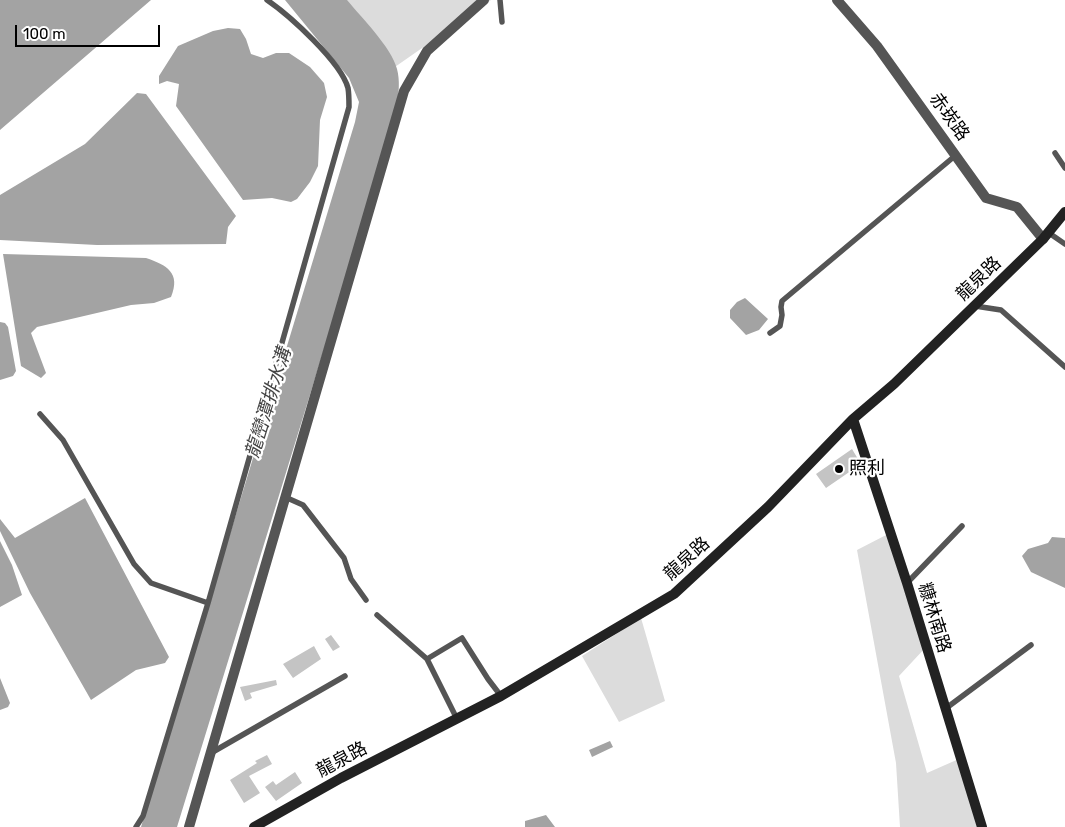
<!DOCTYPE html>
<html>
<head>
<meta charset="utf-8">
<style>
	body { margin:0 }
	#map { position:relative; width:1065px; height:827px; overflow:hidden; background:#fff; font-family:Rubik,sans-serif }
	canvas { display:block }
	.scale { position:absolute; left:15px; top:25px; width:145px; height:22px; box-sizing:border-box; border:2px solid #000; border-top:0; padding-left:6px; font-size:15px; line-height:18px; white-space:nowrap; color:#000; -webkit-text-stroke:4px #fff; paint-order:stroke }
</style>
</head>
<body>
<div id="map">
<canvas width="1065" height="827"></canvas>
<div class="scale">100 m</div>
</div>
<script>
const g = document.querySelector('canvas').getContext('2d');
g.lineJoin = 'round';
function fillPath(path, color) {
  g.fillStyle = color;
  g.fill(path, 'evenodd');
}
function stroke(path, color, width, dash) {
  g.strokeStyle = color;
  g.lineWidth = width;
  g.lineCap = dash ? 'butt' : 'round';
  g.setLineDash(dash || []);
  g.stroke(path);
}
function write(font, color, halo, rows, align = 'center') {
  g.font = font + ' Rubik,"Noto Sans TC",sans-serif';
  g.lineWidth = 4.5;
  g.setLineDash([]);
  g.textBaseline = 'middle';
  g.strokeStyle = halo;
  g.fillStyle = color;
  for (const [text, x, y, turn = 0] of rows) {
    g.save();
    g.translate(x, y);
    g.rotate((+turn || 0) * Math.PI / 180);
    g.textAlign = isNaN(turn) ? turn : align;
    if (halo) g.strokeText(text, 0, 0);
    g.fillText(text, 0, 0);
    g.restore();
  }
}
const green = new Path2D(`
	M339 0H491L392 69Z
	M890 533 926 647 899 676 927 773 961 758 983 827H900L896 763 857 550Z
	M641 618 665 701 619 722 582 656Z`);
const water = new Path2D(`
	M0 0H151L0 130Z
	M285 0H347C361 17 392 48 397 69 403 92 393 119 388 141L177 827H141L355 122 359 102 349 78Z
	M228 28 240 29 246 39 251 54 263 58 276 53H289L310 67 324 83 327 97 320 120 318 166 310 182 297 199 291 202 272 198 243 200 176 106 179 84 167 81 159 84V76L178 46 213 31Z
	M137 93 146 94 236 216 228 227 226 244 97 245 0 240V195L85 144Z
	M3 254 146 258C167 265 181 273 171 297L154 303 131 305 37 327 31 333 46 373 41 378 21 366Z
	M745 298 768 319 759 330 746 335 730 318V310L737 302Z
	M0 322 5 323 8 327 16 371 13 376 0 380Z
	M85 498 169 657 165 663 136 670 91 700 30 593 0 531V519L15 538Z
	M1052 537 1065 538V588L1031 572 1022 556 1028 549 1048 543Z
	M0 541 12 565 22 595 0 607Z
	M0 678 10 703 8 707 0 710Z
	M610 741 613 747 592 757 589 750Z
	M546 815 555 827H525V821Z`);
const building = new Path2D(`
	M852 449 861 464 826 488 816 474Z
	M331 635 340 647 333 651 325 639Z
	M314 646 321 659 293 678 283 664Z
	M276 680 277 685 250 693 252 698 245 701 240 687Z
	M267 755 272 764 249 776 260 793 244 803 230 780 257 763 255 761Z
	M295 772 302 783 276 801 265 787 273 781 276 785Z`);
const lane = new Path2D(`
	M500 0 502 22
	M1055 153 1065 168
	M1049 233 1065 244
	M975 306 1001 310 1065 367
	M770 333 780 326 782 315 781 307 782 301 956 155
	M40 414 63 440 134 564 151 583 208 603
	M285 497 303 505 344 558 351 579 366 600
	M907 583 962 526
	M377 615 427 659 457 719
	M427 659 462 638 488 679 501 696
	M945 709 1031 645
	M211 753 345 676
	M136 827 143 816 208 603 349 107C349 101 349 94 348 88 341 62 289 15 267 0`);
const street = new Path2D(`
	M837 0 877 46 986 198 1017 207 1043 239
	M189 827 404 91 427 51 484 0`);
const secondary = new Path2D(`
	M853 419 907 583 982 827
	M254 827 341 778 501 696 674 594 768 507 853 419 894 384 1043 239 1065 212`);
const markers = [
	[839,469,5,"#000"]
];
const streetNames = [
	["赤崁路",949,117,54],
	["龍泉路",979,279,-44],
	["龍泉路",687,559,-42],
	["糠林南路",934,618,73],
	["龍泉路",342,760,-28]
];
const poiNames = [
	["照利",849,469]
];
const waterNames = [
	["龍巒潭排水溝",269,403,-73]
];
fillPath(green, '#dcdcdc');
fillPath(water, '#a3a3a3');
fillPath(building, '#c4c4c4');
stroke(lane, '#555', 5.5);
stroke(street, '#555', 10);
stroke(secondary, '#222', 10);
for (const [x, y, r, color] of markers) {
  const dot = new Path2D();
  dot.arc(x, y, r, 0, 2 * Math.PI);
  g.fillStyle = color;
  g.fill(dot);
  stroke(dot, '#fff', 2);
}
write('18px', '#000', '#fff', streetNames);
write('18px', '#000', '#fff', poiNames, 'left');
write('italic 19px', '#444', '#fff', waterNames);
</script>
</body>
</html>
